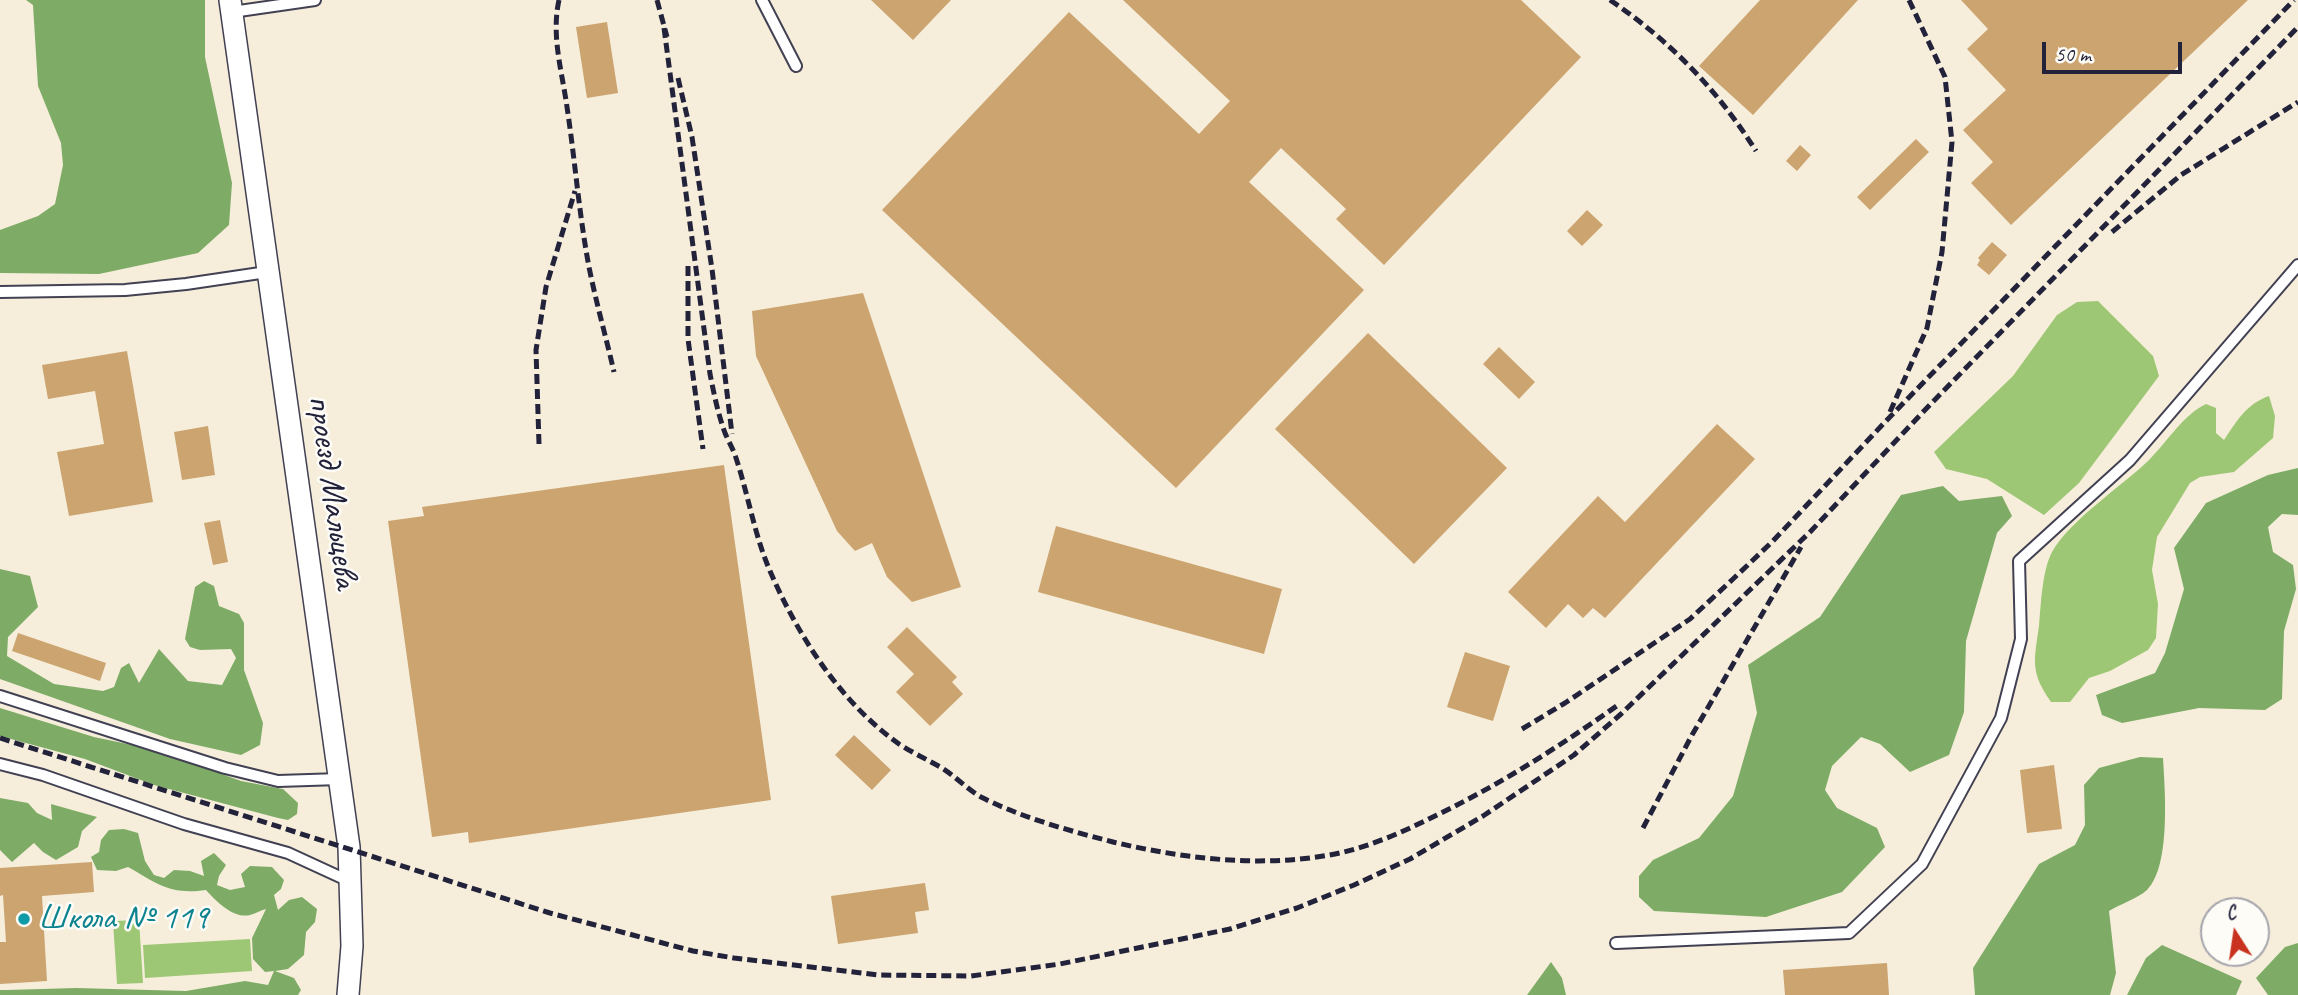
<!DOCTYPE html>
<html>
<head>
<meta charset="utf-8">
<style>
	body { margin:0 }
	#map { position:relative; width:2298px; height:995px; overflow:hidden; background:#f6eedb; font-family:Caveat,sans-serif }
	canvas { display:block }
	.north { position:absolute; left:2200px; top:897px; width:70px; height:70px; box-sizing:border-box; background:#fdfcf7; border:2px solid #a5a5ac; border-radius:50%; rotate:348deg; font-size:19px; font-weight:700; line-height:28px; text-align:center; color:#22223b }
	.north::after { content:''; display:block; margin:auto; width:24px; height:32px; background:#c8321e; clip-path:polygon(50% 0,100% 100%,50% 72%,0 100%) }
	.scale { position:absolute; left:2042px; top:42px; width:140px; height:32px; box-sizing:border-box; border:4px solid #22223b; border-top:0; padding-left:9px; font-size:21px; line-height:24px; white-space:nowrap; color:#22223b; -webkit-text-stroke:5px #fdfcf7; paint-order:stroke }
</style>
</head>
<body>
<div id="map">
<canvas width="2298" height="995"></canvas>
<div class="north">С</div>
<div class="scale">50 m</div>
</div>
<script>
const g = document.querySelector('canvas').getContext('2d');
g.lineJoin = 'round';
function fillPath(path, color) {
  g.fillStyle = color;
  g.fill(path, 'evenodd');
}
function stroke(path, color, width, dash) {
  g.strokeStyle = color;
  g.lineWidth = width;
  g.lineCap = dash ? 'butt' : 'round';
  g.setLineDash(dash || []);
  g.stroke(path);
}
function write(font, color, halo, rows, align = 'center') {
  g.font = font + ' Caveat,sans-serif';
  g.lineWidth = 5;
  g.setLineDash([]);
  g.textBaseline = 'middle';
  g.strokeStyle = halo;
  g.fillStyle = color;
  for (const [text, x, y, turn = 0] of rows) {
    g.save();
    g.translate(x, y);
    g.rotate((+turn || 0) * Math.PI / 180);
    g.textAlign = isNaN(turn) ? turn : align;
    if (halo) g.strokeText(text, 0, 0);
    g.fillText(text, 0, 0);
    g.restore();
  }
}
const green = new Path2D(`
	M2098 301 2153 356 2159 376 2079 483 2044 515 1987 479 1946 469 1934 452 2013 376 2057 315 2077 302Z
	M2269 396 2275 416 2273 438 2234 472 2200 477 2190 483 2157 537 2152 570 2158 604 2156 638 2148 650 2110 671 2089 678 2070 702H2051C2030 672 2034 661 2039 626 2041 605 2042 571 2052 552 2069 521 2122 486 2149 460 2168 441 2183 415 2206 404L2216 408V433L2224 440C2237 421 2246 404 2269 396Z
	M139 920 143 983 117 984 113 921Z
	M250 939 252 971 145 978 143 945Z`);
const forest = new Path2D(`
	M26 0H205V57L232 183 229 225 198 253 99 274 0 273V230L38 216 55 204 63 165 61 143 38 86 33 5Z
	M2298 468V515L2282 514 2268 527 2273 552 2293 565 2296 589 2284 631 2282 699 2265 710 2199 708 2122 723 2102 715 2096 695 2155 673 2165 653 2184 589 2174 548 2206 503 2268 475Z
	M1943 486 1959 501 2002 496 2012 516 1997 533 1966 641 1964 712 1949 755 1910 772 1880 744 1861 737 1832 766 1825 790 1837 808 1877 828 1885 847 1842 892 1766 917 1654 911 1639 897V876L1653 860 1699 838 1733 796 1757 713 1748 665 1820 617 1901 495Z
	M0 569 30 576 38 607 8 637 7 656 54 684 103 691 114 687 121 668 129 663 139 683 159 649 188 681 222 685 236 658 231 649 200 650 190 647 185 639 195 587 204 581 214 586 219 606 239 614 244 623V670L263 723 260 745 241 755 170 739 0 679Z
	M0 708 94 737 156 750 241 781 283 789 298 803 297 814 288 820 278 818 154 785 85 759 0 736Z
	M2140 757 2163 758C2165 791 2171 866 2147 890 2137 899 2120 904 2109 911L2116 973 2110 995H1975L1973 968 2039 864 2075 845 2085 825 2084 785 2099 768Z
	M0 798 28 803 37 813 52 820 51 804 97 817 82 831 78 847 56 860 43 852 34 843 12 862 0 850Z
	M124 829 138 833 145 861 154 875 164 878 174 870 190 871 204 876 201 861 214 853 226 865 219 876 217 885 230 890 245 887 241 874 250 866 272 867 284 880 281 889 274 895 278 910 289 900 302 897 317 909 315 922 306 932 304 955 288 969 275 971 294 978 301 990 298 995H0V990H7L76 988 186 991 245 981 268 985 274 971 265 972 253 959 252 938 266 909C261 910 255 914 250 915 233 919 216 901 206 890 170 895 158 884 128 867L116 871 97 870 91 857 99 852 101 840 109 830Z
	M2298 943V995H2268L2256 978 2285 947Z
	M2162 945 2242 981 2236 995H2127L2146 958Z
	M1551 962 1562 978 1566 995H1527Z`);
const building = new Path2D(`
	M871 0H951L913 40Z
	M1123 0H1521L1581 57 1384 265 1336 219 1346 209 1281 148 1249 182 1364 290 1176 488 882 210 1069 12 1199 134 1230 101Z
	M1760 0H1858L1753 115 1699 66Z
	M1961 0H2248L2011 225 1971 183 1993 162 1963 130 2006 90 1967 49 1988 29Z
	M607 22 618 93 587 98 576 27Z
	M1916 139 1929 152 1870 210 1857 197Z
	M1800 145 1811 155 1797 171 1786 161Z
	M1587 210 1603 225 1582 246 1567 231Z
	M1992 242 2007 255 1989 275 1977 265 1980 260 1978 258Z
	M863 293 961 587 912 602 887 577 872 543 855 551 837 531 756 356 752 311Z
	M1368 333 1507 468 1414 564 1275 429Z
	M1499 347 1535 382 1519 399 1483 364Z
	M127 351 153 502 69 516 57 452 104 444 95 391 48 399 42 365Z
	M1717 424 1755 459 1605 618 1593 608 1583 618 1568 604 1546 628 1508 592 1598 496 1625 522Z
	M208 426 215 475 182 480 174 432Z
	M724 465 771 800 469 843 468 832 432 837 388 521 424 516 422 507Z
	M220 520 228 562 213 565 204 523Z
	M1056 526 1282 589 1264 654 1038 592Z
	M907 627 957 677 952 682 963 694 930 726 896 692 914 674 887 647Z
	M18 633 106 663 100 681 12 651Z
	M1465 652 1510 666 1493 721 1447 707Z
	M854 735 891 770 872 790 835 755Z
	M2054 765 2062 829 2027 833 2020 770Z
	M92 862 94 892 42 896 47 981 0 984V942H6L3 895 0 896V868Z
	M925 883 929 910 915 912 918 933 838 944 831 896Z
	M1887 963 1889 995H1785L1783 970Z`);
const service = new Path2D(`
	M762 0 796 66
	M232 12 315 0
	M0 292 125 290 186 284 267 272
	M0 696 225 768 278 781 340 779
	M0 764 43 775 184 824 288 853 351 882
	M1616 943 1849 933 1922 864 2001 718 2021 639 2019 561 2130 460 2298 265`);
const minor = new Path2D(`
	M230 0 349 847 352 946 348 995`);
const rail = new Path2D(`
	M559 0C551 36 562 71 567 107 575 160 579 214 589 267 596 302 606 337 614 372
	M657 0 667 37
	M1610 0C1670 41 1717 89 1756 151
	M664 28 710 374C714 394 718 414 725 433 728 440 732 447 735 455 748 493 754 534 770 571 798 636 841 703 899 744 913 753 928 760 942 768 955 776 967 789 981 797 1020 817 1070 831 1113 842 1185 859 1262 868 1335 854 1370 847 1405 831 1437 815 1501 784 1560 746 1618 705
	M678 78 692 137 712 269 732 434
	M2112 232 2181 175 2298 102
	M688 266V339L703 449
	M1890 412 1927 328 1942 252 1952 142 1945 77 1909 0
	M539 444 536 350 546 287 575 191
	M1522 729 1565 703 1690 619 1733 579 1772 542 1886 421 2294 0
	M0 738 550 913 693 951 734 958 879 975 971 976 1060 964 1230 929 1297 908 1354 885 1410 859 1483 816 1574 755 1621 714 1811 531 1923 412 2298 27
	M1643 828 1692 735 1801 547`);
const markers = [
	[24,919,7,"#0f9aa8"]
];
const streetNames = [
	["проезд Мальцева",332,492,82]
];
const cultureNames = [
	["Школа № 119",38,919]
];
fillPath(green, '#9dc774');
fillPath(forest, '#7eac66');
fillPath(building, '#cba470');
stroke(service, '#424153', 14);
stroke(minor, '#424153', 24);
stroke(service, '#fff', 10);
stroke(minor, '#fff', 21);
stroke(rail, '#22223b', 5, [10, 5]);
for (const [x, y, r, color] of markers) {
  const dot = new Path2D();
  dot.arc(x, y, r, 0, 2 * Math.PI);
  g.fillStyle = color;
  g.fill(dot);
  stroke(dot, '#fdfcf7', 2.5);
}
write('35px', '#22223b', '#fdfcf7', streetNames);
write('35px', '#0d838f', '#fdfcf7', cultureNames, 'left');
</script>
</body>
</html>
